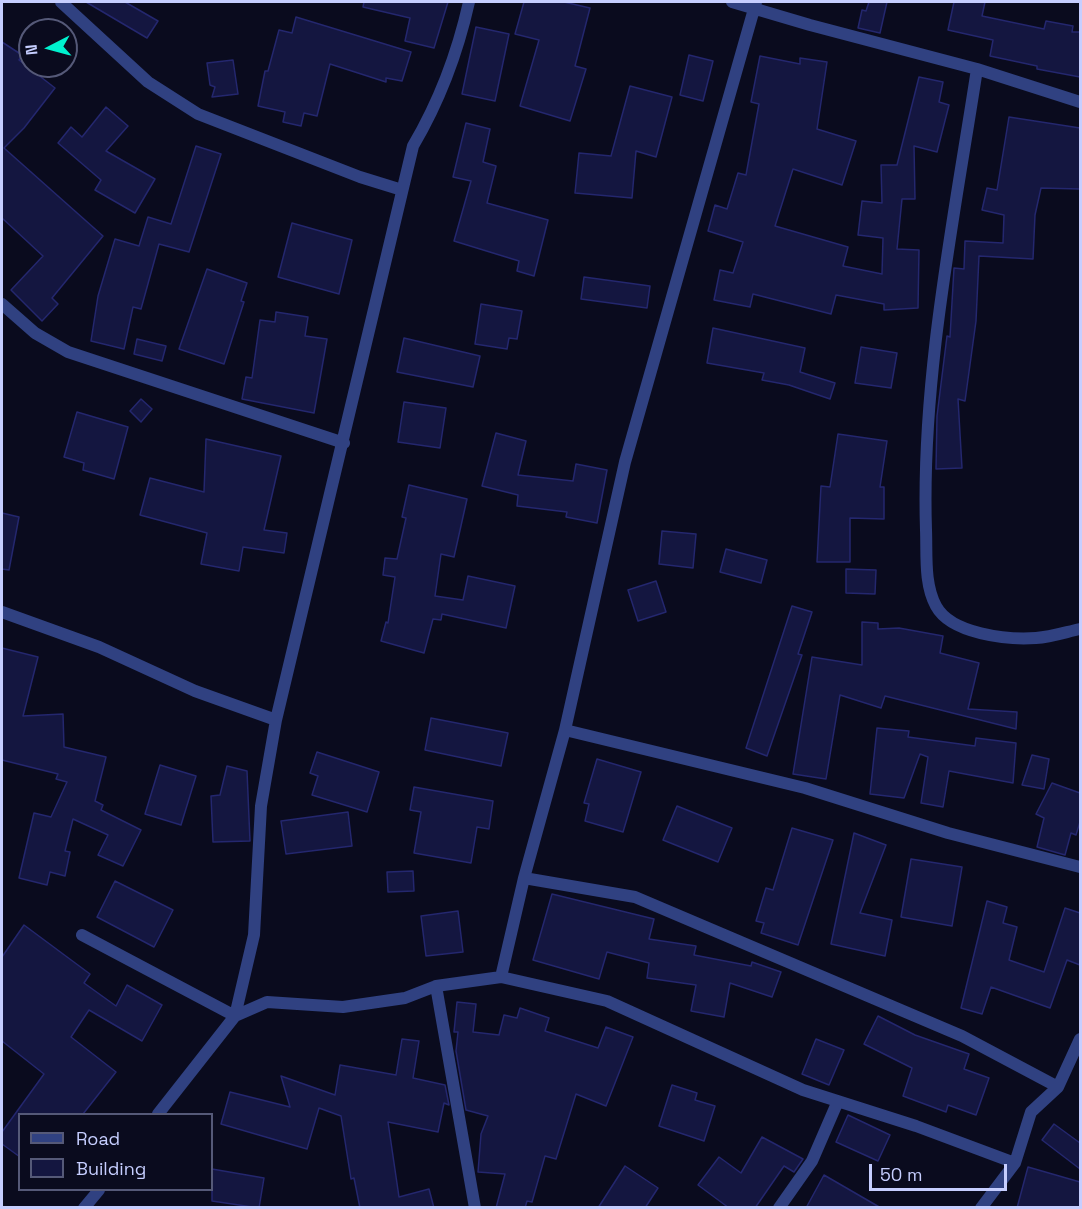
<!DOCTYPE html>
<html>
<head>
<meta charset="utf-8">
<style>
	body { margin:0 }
	#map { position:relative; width:1082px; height:1209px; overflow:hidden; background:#0a0b1e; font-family:"Space Grotesk",sans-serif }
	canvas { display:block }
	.frame { position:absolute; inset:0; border:3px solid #c6ceff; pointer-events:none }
	.legend { position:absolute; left:18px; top:1113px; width:195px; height:78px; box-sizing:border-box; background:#0a0b1e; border:2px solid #555978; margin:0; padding:8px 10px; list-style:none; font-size:18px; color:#c6ceff }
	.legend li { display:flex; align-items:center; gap:12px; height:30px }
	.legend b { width:30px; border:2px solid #555978 }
	.north { position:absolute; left:18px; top:18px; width:60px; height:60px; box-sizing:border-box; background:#0a0b1e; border:2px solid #555978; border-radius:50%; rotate:264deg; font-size:16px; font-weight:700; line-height:24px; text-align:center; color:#c6ceff }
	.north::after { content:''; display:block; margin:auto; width:21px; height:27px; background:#00f1cf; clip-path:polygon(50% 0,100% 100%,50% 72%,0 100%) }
	.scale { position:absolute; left:869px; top:1164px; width:138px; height:27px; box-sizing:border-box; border:3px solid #c6ceff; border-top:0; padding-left:8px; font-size:18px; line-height:21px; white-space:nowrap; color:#c6ceff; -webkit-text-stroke:4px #0a0b1e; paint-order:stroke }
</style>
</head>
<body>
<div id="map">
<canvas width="1082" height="1209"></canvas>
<div class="frame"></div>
<ul class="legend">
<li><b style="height:8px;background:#304181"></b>Road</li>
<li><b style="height:16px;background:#141640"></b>Building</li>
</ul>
<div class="north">N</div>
<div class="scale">50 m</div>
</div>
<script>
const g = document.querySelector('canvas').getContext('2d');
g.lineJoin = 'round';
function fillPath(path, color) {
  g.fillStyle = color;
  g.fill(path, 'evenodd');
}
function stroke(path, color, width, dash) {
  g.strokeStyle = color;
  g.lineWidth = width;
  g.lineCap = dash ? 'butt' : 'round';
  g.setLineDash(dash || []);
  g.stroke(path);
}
const building = new Path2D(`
	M86 2H125L158 21 147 38Z
	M364 2H448L434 48 405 41 410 18 363 7Z
	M524 2H564L590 8 575 66 586 69 570 121 520 106 539 40 515 34Z
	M869 2H887L880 33 858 28 862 10 866 11Z
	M954 2H985L982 16 1044 29 1046 21 1073 26 1072 32H1080V77L1037 69V66L990 56 993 40 948 30Z
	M296 17 411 52 402 81 386 78V82L330 64 317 116 304 113 301 126 283 122 285 112 258 106 265 71H268L279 30 292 33Z
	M476 27 509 34 495 101 462 94Z
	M2 42 22 55 19 60 55 88 24 128 4 148 103 236 52 298 58 304 42 321 11 290 43 256 2 218Z
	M689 55 713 61 703 101 680 95Z
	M760 56 800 64V58L827 62 817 129 856 141 842 185 793 169 775 226 848 247 843 266 882 274 883 238 858 235 862 201 882 203 881 165H897L919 77 943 82 939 102 949 105 937 152 914 146 915 199H902L897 249 919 250 918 308 884 310V304L836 295 831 314 753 294 750 307 714 300 720 270 733 273 743 242 708 231 715 205 727 209 738 173 746 175 759 104 751 102Z
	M233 60 238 94 212 97 215 87 210 85 207 63Z
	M630 86 672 97 656 157 636 151 632 198 575 193 579 153 611 156Z
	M106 107 128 126 106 151 155 179 135 213 95 190 101 180 58 143 71 127 82 137Z
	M1009 117 1080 128V189L1041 188 1035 215 1033 259 979 256 976 321 965 401 958 399 962 468 936 469 937 416 947 336 950 337 954 268 964 269 965 241 1003 243 1004 215 982 210 987 188 997 190Z
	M466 123 490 129 483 162 496 166 487 203 548 220 534 276 517 271 519 261 454 241 471 181 453 177Z
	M196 146 221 154 189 252 159 244 141 309 133 307 124 349 91 341 98 296 115 239 139 246 148 217 171 224Z
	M292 223 352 240 339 294 278 277Z
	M207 269 247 283 241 301 244 302 224 364 179 349Z
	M584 277 650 286 647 308 581 299Z
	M481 304 522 311 517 339 509 338 507 349 475 344Z
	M276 312 308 317 305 336 327 339 314 413 242 399 246 377 252 378 260 320 275 322Z
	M713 328 805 348 800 372 835 383 830 399 789 385 762 380 764 373 707 363Z
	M404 338 480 356 473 387 397 372Z
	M137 339 166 346 162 361 134 354Z
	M861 347 897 353 891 388 855 383Z
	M141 399 152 409 141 422 130 411Z
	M404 402 446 408 440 448 398 442Z
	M77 412 128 427 114 479 83 470 84 463 64 457Z
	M496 433 526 441 518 475 573 481 576 464 607 470 597 523 566 517 567 512 517 506 518 495 482 486Z
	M838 434 887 441 880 487H884V519L850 518V562H817L821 486 830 487Z
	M206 439 281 456 264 530 287 533 284 553 243 547 239 571 201 564 207 533 140 515 150 478 204 492Z
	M409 485 467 499 454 557 441 554 435 596 463 600 468 576 515 586 506 628 442 614 441 620 433 619 424 653 381 641 386 622 388 623 395 577 383 575 385 558 397 559 406 518 402 517Z
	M2 513 19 517 9 570 2 569Z
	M662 531 696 534 693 568 659 564Z
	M726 549 767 560 761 583 720 572Z
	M846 569 876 570 875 594 846 593Z
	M656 581 666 612 638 621 628 590Z
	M792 606 812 612 798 654 802 655 767 756 746 748Z
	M862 622 878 623V629L899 628 943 636 940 653 979 663 968 709 1017 712 1016 729 885 696 881 708 840 695 826 779 793 774 812 657 862 665Z
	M2 648 38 657 23 716 63 714 64 747 106 757 95 801 103 805 101 810 141 830 123 866 98 855 108 835 73 819 65 851 70 852 65 876 50 872 47 885 19 878 34 813 51 817 67 782 56 779 58 774 2 760Z
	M431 718 508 733 501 766 425 750Z
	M877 728 909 731 908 737 975 746 976 738 1016 743 1013 783 949 771 943 807 921 803 928 757 920 754 904 798 870 794Z
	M317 752 379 772 367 812 312 795 318 776 310 773Z
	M1032 755 1049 759 1044 789 1022 785Z
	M597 759 641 772 623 832 585 821 589 804 584 803Z
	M160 765 196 776 181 825 145 814Z
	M227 766 247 771 250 841 213 842 211 796 220 795Z
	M1052 783 1080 793V822L1076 835 1071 833 1065 855 1037 847 1044 818 1036 814Z
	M414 787 493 801 489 829 477 827 471 863 414 853 421 812 410 810Z
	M677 806 732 828 718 862 663 840Z
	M348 812 352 846 286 854 281 821Z
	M792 828 833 840 798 945 761 933 764 923 756 921 766 888 773 890Z
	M854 833 886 845 860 913 892 920 885 956 831 944Z
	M911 859 962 867 952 926 901 917Z
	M413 871 414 891 388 892 387 872Z
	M115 881 173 910 154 947 97 917Z
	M552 894 654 919 649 939 696 946 694 955 751 966 752 962 781 972 772 997 730 983 724 1017 691 1011 696 985 647 978 649 963 607 952 599 979 533 960Z
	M987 901 1007 907 1003 923 1017 927 1009 960 1044 972 1065 908 1080 913V965L1067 960 1050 1008 991 987 982 1014 961 1008Z
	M458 911 463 952 426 956 421 916Z
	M24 925 90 974 84 983 116 1006 127 985 162 1005 142 1041 89 1010 71 1037 116 1072 83 1114H20V1157L2 1144V1132L44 1074 2 1041V957Z
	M457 1002 476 1004 473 1032 499 1035 504 1015 517 1018 520 1008 549 1018 545 1031 598 1048 606 1027 633 1037 606 1106 576 1094 556 1159 545 1156 532 1202 527 1201 525 1208H496L505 1174 478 1172 481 1134 488 1116 466 1110 456 1051 458 1032H454Z
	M878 1016 915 1035 969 1054 964 1069 989 1078 976 1115 948 1105 946 1112 903 1096 912 1068 864 1044Z
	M402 1039 419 1041 413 1078 445 1085 449 1105 444 1103 438 1132 388 1122 399 1197 429 1189 434 1208H360L354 1178 351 1179 341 1116 319 1108 307 1149 221 1124 230 1092 290 1107 281 1076 335 1095 340 1065 396 1075Z
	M816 1039 844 1050 829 1085 802 1074Z
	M672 1085 697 1093 695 1100 715 1106 704 1141 659 1126Z
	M848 1115 890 1135 878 1161 836 1142Z
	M1054 1124 1080 1143V1169L1042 1140Z
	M762 1137 803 1159 794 1172 784 1166 755 1208H729L698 1185 719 1157 741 1173Z
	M625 1166 658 1188 645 1208H598Z
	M1028 1167 1080 1182V1208H1017Z
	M212 1169 264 1178 259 1208 212 1201Z
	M824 1175 881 1208H806Z`);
const minor = new Path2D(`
	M61 2 148 82 198 114 360 177 402 190
	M732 2 810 25 977 69 1080 102
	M977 69C954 219 921 379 926 530 927 555 924 584 936 606 951 634 1007 640 1036 638 1051 637 1066 632 1080 629
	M2 304 35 333 68 352 344 443
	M2 612 99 647 195 691 276 720
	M565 730 805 788 948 833 1080 867
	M524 878 635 897 962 1036 1058 1087
	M82 935 235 1016 254 935 261 806 276 720 413 146C439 102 458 51 469 2
	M501 977 524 878 565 730 625 462 756 2
	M436 986 475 1208
	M158 1114 235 1016 267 1002 343 1007 405 998 436 986 501 977 607 1001 803 1090 916 1126 1015 1163
	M84 1208 99 1190
	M779 1208 812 1161 838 1101
	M981 1208 1015 1163 1031 1112 1058 1087 1080 1039`);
fillPath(building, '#141640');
stroke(building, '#24276e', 1.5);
stroke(minor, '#304181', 12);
</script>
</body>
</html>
